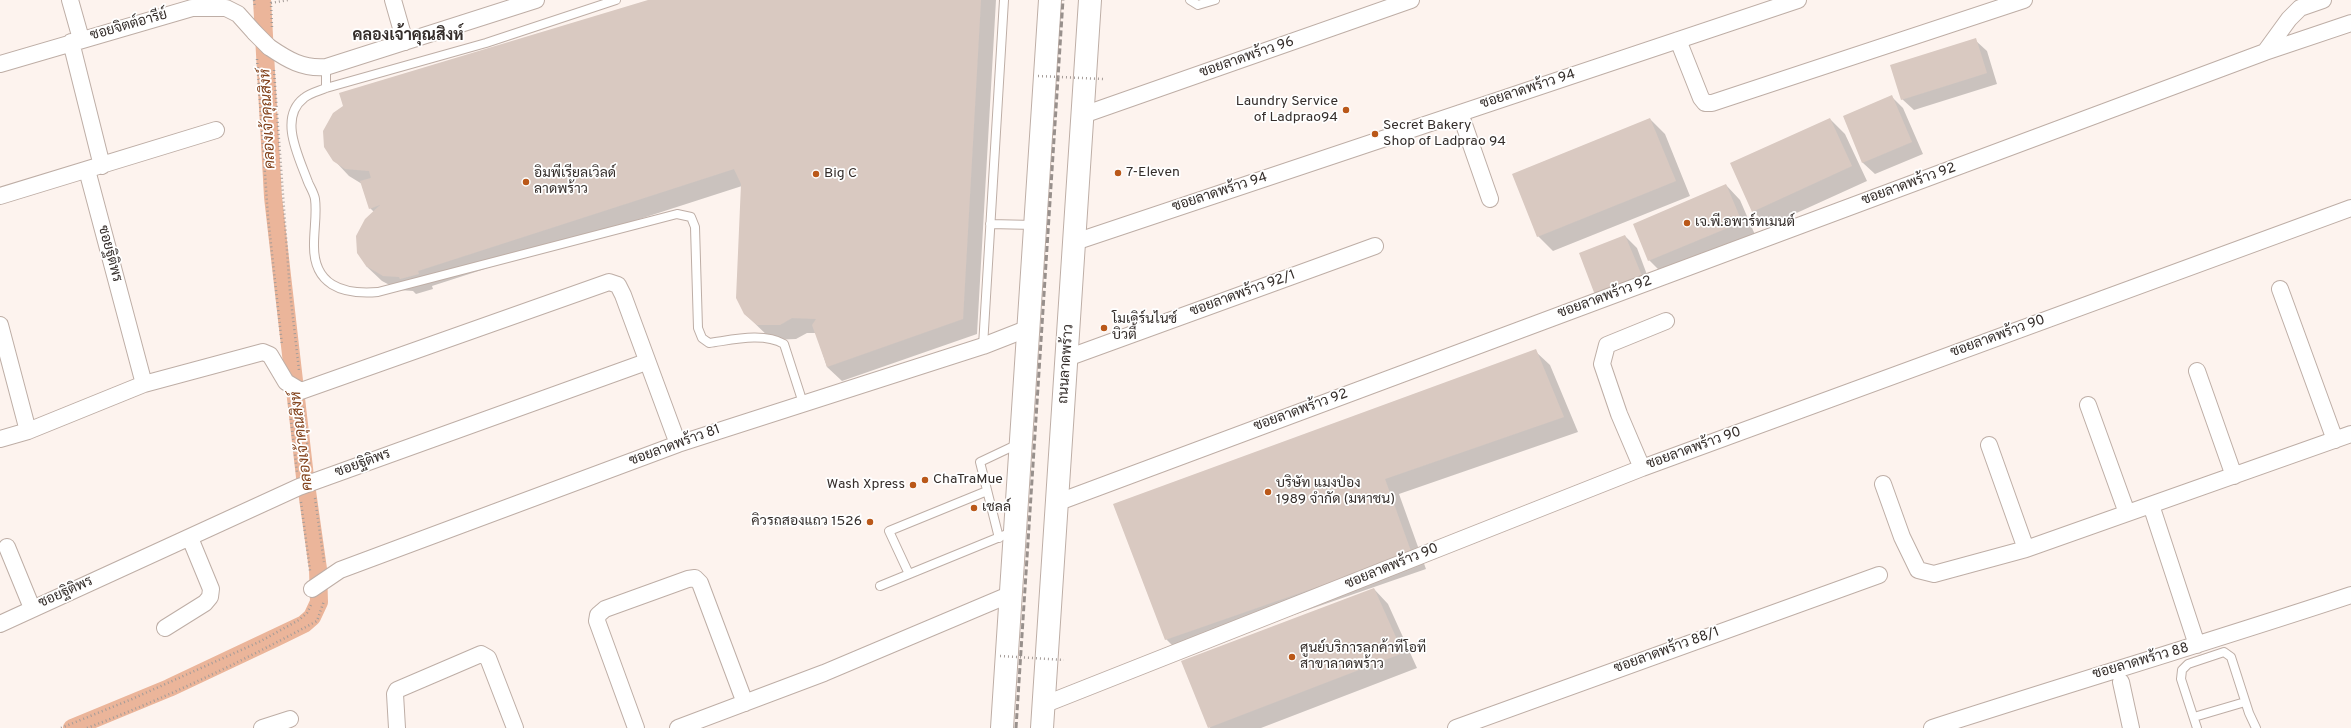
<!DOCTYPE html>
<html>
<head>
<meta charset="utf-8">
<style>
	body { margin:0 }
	canvas { display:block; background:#fdf3ee }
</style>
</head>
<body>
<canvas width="2351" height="728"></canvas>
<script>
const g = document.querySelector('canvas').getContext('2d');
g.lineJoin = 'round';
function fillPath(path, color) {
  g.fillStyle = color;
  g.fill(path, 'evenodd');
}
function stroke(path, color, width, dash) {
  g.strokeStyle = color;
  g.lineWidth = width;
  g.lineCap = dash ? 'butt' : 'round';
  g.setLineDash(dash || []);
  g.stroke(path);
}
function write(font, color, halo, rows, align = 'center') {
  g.font = font + ' Overpass,Sarabun,sans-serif';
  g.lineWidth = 3.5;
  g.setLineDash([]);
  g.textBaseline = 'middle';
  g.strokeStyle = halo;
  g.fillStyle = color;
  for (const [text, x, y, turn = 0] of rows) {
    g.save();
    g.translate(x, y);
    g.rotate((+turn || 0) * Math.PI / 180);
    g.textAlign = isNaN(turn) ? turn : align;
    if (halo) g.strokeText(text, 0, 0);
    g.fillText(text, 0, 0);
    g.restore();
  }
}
const shadow = new Path2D(`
	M651 0H996L977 334 842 381 827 367 816 333H807L796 339 772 340 745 314 742 186 432 286 433 289 416 294 413 291 399 290 382 281 366 266 374 212 370 208 362 184 349 176 334 160Z
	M1975 40 1987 51 1997 84 1914 110 1902 99Z
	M1892 97 1903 108 1923 154 1875 174 1863 163 1844 117Z
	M1650 119 1665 134 1690 196 1553 251 1538 236Z
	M1830 119 1845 134 1867 181 1768 226 1753 211Z
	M1726 185 1740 200 1756 237 1664 275 1649 260Z
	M1625 236 1637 248 1652 288 1607 305Z
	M1535 351 1550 365 1578 432 1399 494 1426 569 1181 654 1166 639Z
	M1374 589 1388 604 1417 668 1261 728H1209Z`);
const canal = new Path2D(`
	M72 728 169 688 277 637 304 624 312 617 319 602 318 569 305 477 273 197 262 0`);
const building = new Path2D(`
	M648 0H981L963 319 827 367 812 325 816 319 792 318 780 325H757L744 314 736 298 741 184 734 169 418 271 419 274 400 279 399 277 383 276 366 266 357 253 356 236 365 219 380 205 369 209 360 181 371 178 369 171 345 169 333 161 324 147 323 131 333 113 343 106 339 93Z
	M1976 38 1987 73 1901 100 1890 65Z
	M1892 95 1912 142 1862 163 1843 116Z
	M1650 118 1676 181 1537 237 1512 174Z
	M1830 118 1852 166 1752 212 1730 163Z
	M1726 184 1742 222 1648 261 1633 224Z
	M1625 235 1642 276 1595 295 1579 253Z
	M1536 349 1564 417 1385 479 1412 554 1165 640 1113 504Z
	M1374 588 1403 653 1208 728 1181 661Z`);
const path = new Path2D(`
	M254 0 255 8
	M272 27 271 3 288 0
	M257 59 268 217 282 345
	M274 70 290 292 299 370
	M261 127H277
	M289 403 297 472
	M303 407 310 467
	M315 498 324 562
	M301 502 310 571
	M61 728 132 699 259 642 299 620 307 613 311 605
	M87 728C166 698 243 661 317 621L324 601`);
const lane = new Path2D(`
	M616 0 486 43 326 88C319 91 310 93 304 98 278 118 299 157 308 182 310 187 314 193 315 199 317 213 314 229 314 244 313 285 342 295 378 292L677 214 691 217 695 227 698 328 702 338 709 343C732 340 763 332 784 344L803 403
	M1190 0 1198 5 1215 0
	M326 67V88
	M990 224 1034 225
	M983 346 1004 0
	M999 538 980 462 1018 444
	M909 574 889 531 987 491
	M880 586 1012 532
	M2194 717 2245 702
	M2197 728 2181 679 2182 670 2188 664 2224 652 2231 657 2249 713 2256 728`);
const street = new Path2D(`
	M70 0 81 39
	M393 0 405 42
	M1678 40 1701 98 1705 103H1712L2024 0
	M71 42 102 166
	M269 47C288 60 303 69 326 67L536 0
	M2265 52 2289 19 2300 8 2323 0
	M0 64 192 8H226L238 14 255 33
	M1460 113 1490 199
	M1083 115 1411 0
	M87 170 144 384
	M0 196 216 130
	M1075 242 1798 0
	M2280 289 2335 440
	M0 325 28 431
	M1067 358 1375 246
	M2197 371 2234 476
	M2088 405 2127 513
	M0 439 28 431 144 384 263 352 270 355 286 382 301 391 609 282 618 285 623 295 678 444
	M1989 445 2026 549
	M1642 468 1619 414 1602 364 1607 345 1666 321
	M1883 484 1902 537 1918 570 1934 574 2026 549 2351 434
	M1056 503 2265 52 2351 23
	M2151 505 2197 645
	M7 547 32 608
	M312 589 340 570 678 444 983 346 1029 328
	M0 624 299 487 646 362
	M165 628 205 603 210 597 211 589 190 538
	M2121 682 2131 728
	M1043 705 1642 468 2351 208
	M262 728 290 719
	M397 728 395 694 397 690 481 654 488 658 515 728
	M636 728 597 621 598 615 605 609 688 579 695 578 700 583 745 703
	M678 728 824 673 1011 594
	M1456 728 1879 575
	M1932 728C2071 683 2212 641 2351 595`);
const primary = new Path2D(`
	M1002 728 1050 0
	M1042 728 1090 0`);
const rail = new Path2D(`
	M1016 728 1063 0`);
const pathBridge = new Path2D(`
	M1038 76 1103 79
	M1000 656 1064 660`);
const streetBridge = new Path2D(`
	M255 33 269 47`);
const markers = [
	[1346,110,4,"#ba5819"],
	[1375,134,4,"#ba5819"],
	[1118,173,4,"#ba5819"],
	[816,174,4,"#ba5819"],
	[526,182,4,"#ba5819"],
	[1687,223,4,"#ba5819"],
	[1104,328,4,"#ba5819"],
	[925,480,4,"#ba5819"],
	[913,485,4,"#ba5819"],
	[1268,492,4,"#ba5819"],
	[974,508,4,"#ba5819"],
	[870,522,4,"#ba5819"],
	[1292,657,4,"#ba5819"]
];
const streetNames = [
	["ซอยจิตต์อารีย์",129,26,-16],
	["ซอยลาดพร้าว 96",1247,58,-19],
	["ซอยลาดพร้าว 94",1528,90,-18],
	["ซอยลาดพร้าว 92",1909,185,-20],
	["ซอยลาดพร้าว 94",1220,193,-18],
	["ซอยฐิติพร",109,254,75],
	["ซอยลาดพร้าว 92/1",1243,294,-20],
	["ซอยลาดพร้าว 92",1605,298,-20],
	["ซอยลาดพร้าว 90",1998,337,-20],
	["ถนนลาดพร้าว",1067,364,-86],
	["ซอยลาดพร้าว 92",1301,411,-20],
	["ซอยลาดพร้าว 81",675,446,-20],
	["ซอยลาดพร้าว 90",1694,449,-20],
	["ซอยฐิติพร",363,464,-20],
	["ซอยลาดพร้าว 90",1392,567,-22],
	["ซอยฐิติพร",66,593,-24],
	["ซอยลาดพร้าว 88/1",1667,651,-20],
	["ซอยลาดพร้าว 88",2141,662,-16]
];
const poiNames = [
	["Laundry Service",1338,102,"right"],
	["of Ladprao94",1338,118,"right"],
	["Secret Bakery",1383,126],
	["Shop of Ladprao 94",1383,142],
	["7-Eleven",1126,173],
	["อิมพีเรียลเวิลด์",534,174],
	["ลาดพร้าว",534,190],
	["Big C",824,174],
	["เจ.พี.อพาร์ทเมนต์",1695,223],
	["โมเดิร์นไนซ์",1112,320],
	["บิวตี้",1112,336],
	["ChaTraMue",933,480],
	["บริษัท แมงป่อง",1276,484],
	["1989 จำกัด (มหาชน)",1276,500],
	["Wash Xpress",905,485,"right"],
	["เชลล์",982,508],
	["คิวรถสองแถว 1526",862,522,"right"],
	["ศูนย์บริการลูกค้าทีโอที",1300,649],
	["สาขาลาดพร้าว",1300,665]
];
const waterNames = [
	["คลองเจ้าคุณสิงห์",269,119,-93],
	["คลองเจ้าคุณสิงห์",303,441,-97]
];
const quarterNames = [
	["คลองเจ้าคุณสิงห์",408,37]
];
fillPath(shadow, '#0003');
stroke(canal, '#ebb59a', 18);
fillPath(building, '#d9c9c1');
stroke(lane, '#beaea6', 10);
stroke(street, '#beaea6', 18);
stroke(primary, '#beaea6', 24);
stroke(path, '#a59c98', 2.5, [1, 3]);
stroke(lane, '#fff', 8);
stroke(street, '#fff', 16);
stroke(primary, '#fff', 22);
stroke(rail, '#98908c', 3, [6, 3]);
stroke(streetBridge, '#beaea6', 18, []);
stroke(pathBridge, '#a59c98', 2.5, [1, 3]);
stroke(streetBridge, '#fff', 16);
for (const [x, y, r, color] of markers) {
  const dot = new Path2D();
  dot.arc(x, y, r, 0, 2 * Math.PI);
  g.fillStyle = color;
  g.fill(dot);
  stroke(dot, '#fff', 1.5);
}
write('14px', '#342d2a', '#fff', streetNames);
write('14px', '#342d2a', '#fff', poiNames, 'left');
write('italic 15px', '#82411a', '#fff', waterNames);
write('bold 16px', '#342d2a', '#fff', quarterNames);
</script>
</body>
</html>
